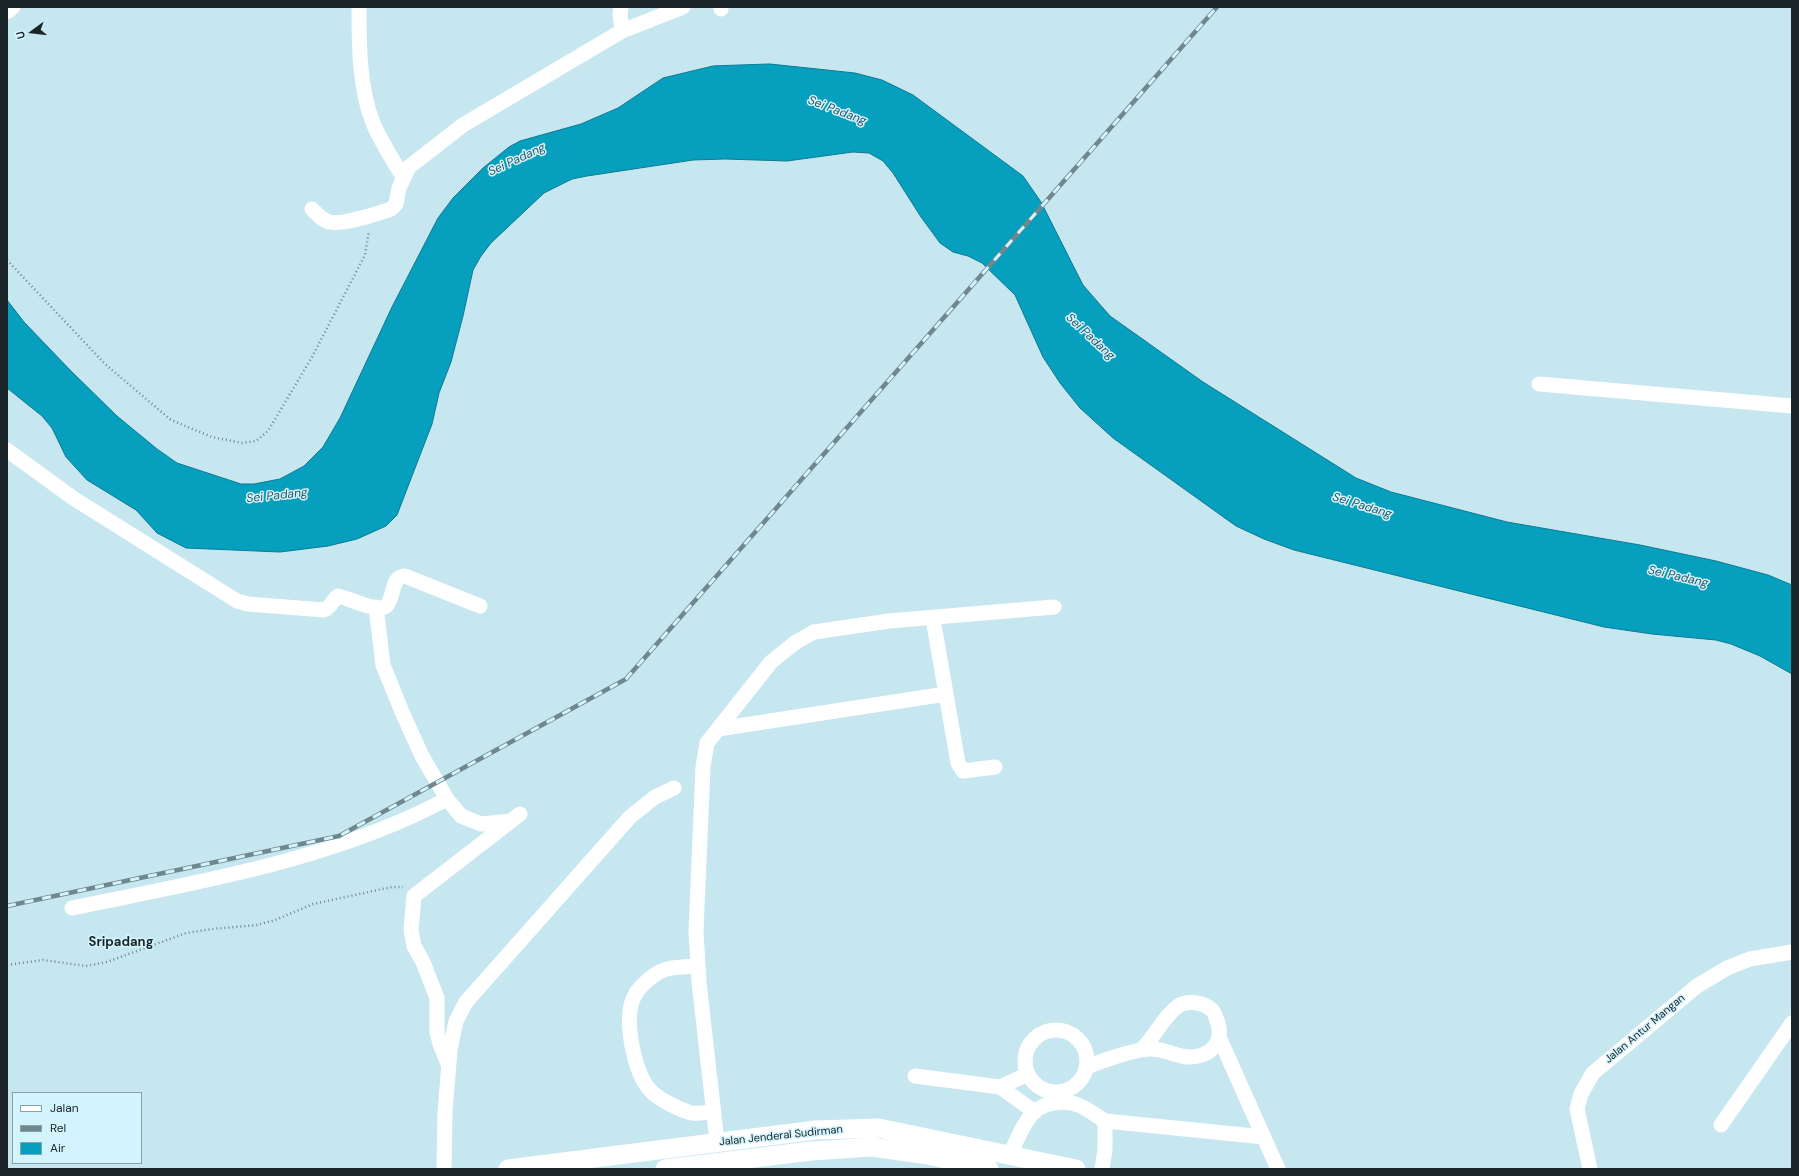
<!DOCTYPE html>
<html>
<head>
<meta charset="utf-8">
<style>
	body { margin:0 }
	#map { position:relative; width:1799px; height:1176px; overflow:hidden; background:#c6e6f0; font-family:"DM Sans",sans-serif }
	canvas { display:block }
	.frame { position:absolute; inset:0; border:8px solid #192529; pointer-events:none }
	.legend { position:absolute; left:12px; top:1092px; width:130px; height:72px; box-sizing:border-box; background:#d3f3fd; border:1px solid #89a1a8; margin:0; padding:5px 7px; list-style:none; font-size:12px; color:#192529 }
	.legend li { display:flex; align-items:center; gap:8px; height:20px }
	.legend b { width:20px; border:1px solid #89a1a8 }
	.north { position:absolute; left:12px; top:12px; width:40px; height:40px; -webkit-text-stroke:3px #d3f3fd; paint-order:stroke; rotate:255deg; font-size:11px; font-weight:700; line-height:16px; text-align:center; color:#192529 }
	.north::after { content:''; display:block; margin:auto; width:14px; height:18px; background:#192529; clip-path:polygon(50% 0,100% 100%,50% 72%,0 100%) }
</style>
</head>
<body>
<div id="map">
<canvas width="1799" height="1176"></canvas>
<div class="frame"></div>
<ul class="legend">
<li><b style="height:5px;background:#fff"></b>Jalan</li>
<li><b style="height:5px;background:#71878e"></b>Rel</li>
<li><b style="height:11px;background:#079fbe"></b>Air</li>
</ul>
<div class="north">U</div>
</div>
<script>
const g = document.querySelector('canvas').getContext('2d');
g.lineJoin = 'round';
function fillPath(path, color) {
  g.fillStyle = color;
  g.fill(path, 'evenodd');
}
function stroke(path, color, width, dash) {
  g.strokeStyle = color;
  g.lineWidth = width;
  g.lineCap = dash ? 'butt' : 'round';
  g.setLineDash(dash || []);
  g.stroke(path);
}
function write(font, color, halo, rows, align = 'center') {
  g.font = font + ' "DM Sans",sans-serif';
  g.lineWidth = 3;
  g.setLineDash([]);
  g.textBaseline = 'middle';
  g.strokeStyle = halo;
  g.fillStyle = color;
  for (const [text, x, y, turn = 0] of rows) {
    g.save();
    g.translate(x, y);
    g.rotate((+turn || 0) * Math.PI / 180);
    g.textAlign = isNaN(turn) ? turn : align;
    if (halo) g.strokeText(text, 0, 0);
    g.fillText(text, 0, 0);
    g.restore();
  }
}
const water = new Path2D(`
	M770 64 855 73 882 80 913 95 1023 176 1041 202 1083 285 1110 316 1203 382 1356 478 1391 492 1507 522 1640 545 1716 561 1768 575 1792 585V674L1760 656 1731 644 1716 640 1652 634 1604 627 1294 550 1264 539 1236 526 1113 438 1080 408 1060 383 1043 357 1015 295 982 263 968 256 953 252 940 243 921 217 893 173 883 161 869 153 853 152 787 161 725 159 693 160 587 176 572 179 544 193 491 243 481 256 473 270 463 316 451 362 439 393 432 424 397 515 386 526 357 539 328 546 280 552 186 548 157 533 136 510 87 480 66 457 52 428 42 416 7 388V300L24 322 70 370 117 416 157 449 177 463 241 484H254L280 479 304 466 323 447 340 418 392 307 438 218 453 198 483 168 509 147 520 141 581 124 618 108 663 78 713 66Z`);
const path = new Path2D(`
	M7 260 105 364 171 420 212 437 242 443 256 441 268 431 312 357 365 255 369 231
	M7 965 43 960 86 966 107 962 186 933 212 929 257 925 275 920 313 904 392 887H403`);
const minor = new Path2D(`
	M359 7C359 45 359 87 373 123 381 142 393 160 403 177
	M621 7 620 13 622 31
	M721 7V9
	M7 12 13 7
	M312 209C317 214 322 220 329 222 345 225 375 214 391 209L396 204 399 188 409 167 463 125 622 31 683 7
	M1539 384 1792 406
	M7 450 73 498 237 601 248 604 324 610C333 606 332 600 338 596 348 598 378 613 386 606 395 598 390 577 405 576L480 606
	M376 607 383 665 402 712 422 756 447 799 461 816 481 824 511 821
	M933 619 958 763 963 771 995 767
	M718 729 946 694
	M72 908C198 882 333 860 447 799
	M698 966C684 967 668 966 656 974 647 980 637 989 633 999 624 1021 634 1074 651 1091 658 1099 682 1111 692 1113 699 1114 707 1112 713 1112
	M1025 1061a31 31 0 1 1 62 0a31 31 0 1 1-62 0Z
	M1219 1037 1278 1169
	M448 1064 440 1044 437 1032V998L423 962 414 946 411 930 414 896 520 814
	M1087 1068 1094 1064C1109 1059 1135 1049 1149 1049 1169 1048 1181 1062 1202 1055 1219 1049 1223 1033 1216 1018 1215 1015 1214 1011 1212 1010 1204 1002 1187 1000 1178 1006 1162 1018 1155 1037 1141 1050
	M915 1076 1000 1087 1028 1074
	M1000 1087 1035 1112
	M1105 1121 1264 1137
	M1721 1125 1792 1023
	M717 1142 699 982 696 931 703 767 707 743 771 662 796 642 814 632 889 621 1054 607
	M1010 1155C1016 1142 1023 1123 1034 1112 1045 1102 1065 1100 1078 1105 1087 1108 1096 1116 1105 1121V1150L1102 1169
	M444 1169 445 1112 450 1050 456 1021 466 1002 630 817 655 797 674 788
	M1590 1169 1577 1109 1581 1094 1593 1073 1697 986 1727 968 1750 959 1792 952`);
const major = new Path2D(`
	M508 1169 816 1130 879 1128 1076 1169
	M665 1169 811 1151 872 1147 928 1155 989 1169`);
const rail = new Path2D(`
	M7 906 339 836 626 679 1217 7`);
const streetNames = [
	["Jalan Antur Mangan",1645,1029,-40],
	["Jalan Jenderal Sudirman",781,1136,-6]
];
const waterNames = [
	["Sei Padang",837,111,21],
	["Sei Padang",517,160,-25],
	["Sei Padang",1090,337,43],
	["Sei Padang",277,496,-6],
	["Sei Padang",1362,506,17],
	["Sei Padang",1678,577,13]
];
const quarterNames = [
	["Sripadang",121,943]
];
fillPath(water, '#079fbe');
stroke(water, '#0c7a91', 1);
stroke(path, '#71878e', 2.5, [1, 3]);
stroke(minor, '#fff', 15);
stroke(major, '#fff', 19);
stroke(rail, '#71878e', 4.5);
stroke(rail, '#d3f3fd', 3, [9]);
write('11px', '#192529', '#d3f3fd', streetNames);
write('italic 12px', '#265966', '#d3f3fd', waterNames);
write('bold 13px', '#192529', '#d3f3fd', quarterNames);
</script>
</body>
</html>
